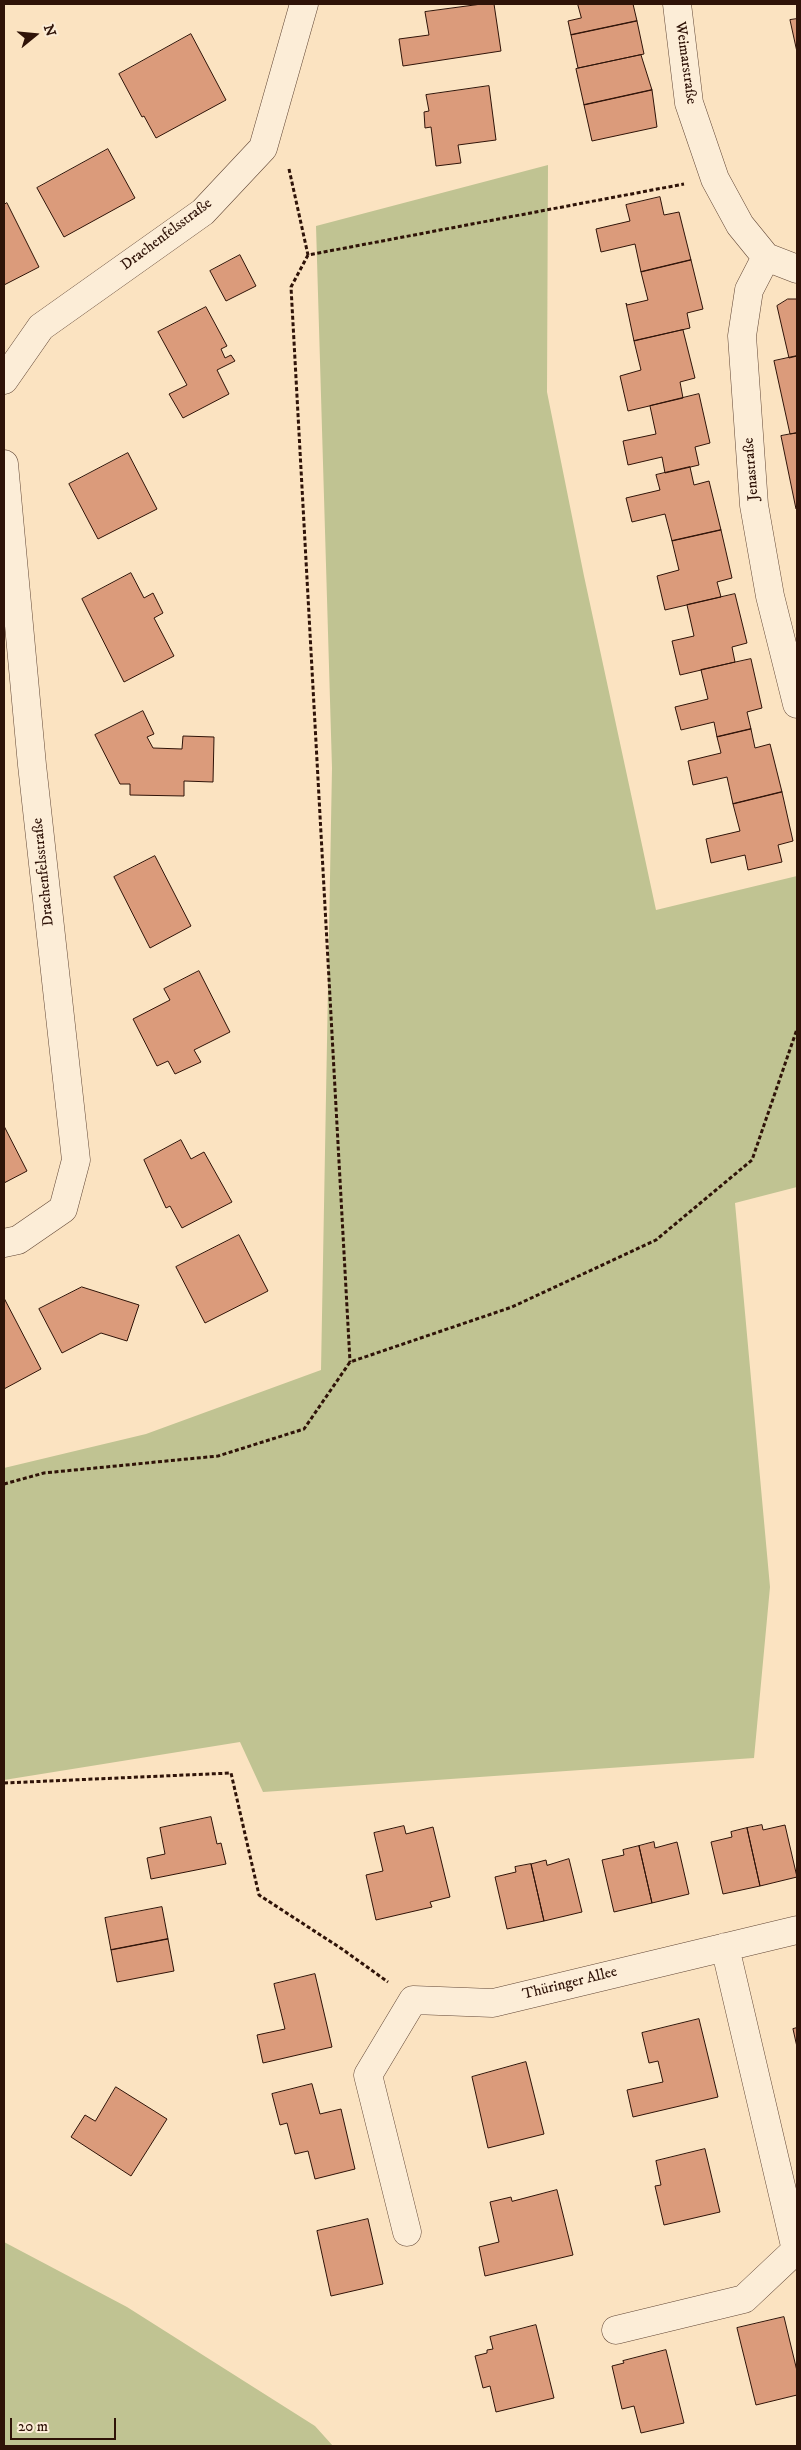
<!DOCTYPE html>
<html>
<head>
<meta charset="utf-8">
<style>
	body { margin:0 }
	#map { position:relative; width:801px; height:2450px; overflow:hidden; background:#fbe3c1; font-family:"IM FELL DW Pica",serif }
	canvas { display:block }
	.frame { position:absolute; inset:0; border:5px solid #2f1308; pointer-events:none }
	.north { position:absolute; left:10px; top:10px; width:50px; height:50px; -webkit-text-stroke:4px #fcedd7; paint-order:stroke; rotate:73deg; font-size:14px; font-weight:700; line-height:20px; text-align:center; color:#2f1308 }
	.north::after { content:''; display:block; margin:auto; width:18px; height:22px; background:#2f1308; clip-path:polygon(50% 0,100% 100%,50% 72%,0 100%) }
	.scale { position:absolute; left:10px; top:2418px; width:106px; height:22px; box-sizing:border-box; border:2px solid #2f1308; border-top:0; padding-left:6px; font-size:15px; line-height:18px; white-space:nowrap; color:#2f1308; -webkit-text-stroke:4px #fcedd7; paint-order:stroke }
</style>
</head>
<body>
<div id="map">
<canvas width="801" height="2450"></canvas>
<div class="frame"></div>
<div class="north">N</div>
<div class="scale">20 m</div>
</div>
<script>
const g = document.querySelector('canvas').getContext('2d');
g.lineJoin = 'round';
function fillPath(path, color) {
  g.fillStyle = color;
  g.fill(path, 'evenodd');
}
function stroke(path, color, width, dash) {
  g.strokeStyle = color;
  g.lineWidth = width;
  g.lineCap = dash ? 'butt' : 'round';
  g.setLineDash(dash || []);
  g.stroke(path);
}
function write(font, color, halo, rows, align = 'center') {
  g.font = font + ' "IM FELL DW Pica",serif';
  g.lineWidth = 4;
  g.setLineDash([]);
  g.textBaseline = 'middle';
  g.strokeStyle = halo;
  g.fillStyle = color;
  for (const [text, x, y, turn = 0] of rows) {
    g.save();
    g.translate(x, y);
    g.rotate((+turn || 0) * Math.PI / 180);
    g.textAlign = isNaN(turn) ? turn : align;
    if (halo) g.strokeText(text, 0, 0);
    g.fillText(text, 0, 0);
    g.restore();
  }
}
const green = new Path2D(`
	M548 165 547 392 584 576 656 910 797 876V1187L735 1203 770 1587 754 1758 263 1792 240 1742 4 1780V1468L146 1434 321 1370 332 768 316 226Z
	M4 2242 127 2307 315 2426 333 2446H4Z`);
const building = new Path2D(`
	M482 4H494L501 51 403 66 399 39 429 35 425 12Z
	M578 4H633L637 21 571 35 568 21 581 18Z
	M797 19V52L790 20Z
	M637 21 644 54 578 68 571 35Z
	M191 34 226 100 156 138 144 116 142 117 119 74Z
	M641 55 652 90 584 105 576 69Z
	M489 86 496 140 458 145 461 163 436 166 431 127 425 128 424 112 429 111 426 95Z
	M652 90 657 127 592 141 584 105Z
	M108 149 135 198 64 237 37 188Z
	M660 197 664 215 679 212 691 260 641 272 635 244 601 252 596 229 630 221 626 205Z
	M7 203 39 267 4 285V205Z
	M240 255 256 286 226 301 210 271Z
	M691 260 703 309 687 313 690 328 634 341 626 303 627 305 648 300 641 272Z
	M788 299H797V356L789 358 777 306Z
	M206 307 227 346 221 349 225 358 231 355 235 361 217 370 229 394 183 418 169 394 187 385 158 332Z
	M683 330 695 378 680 382 683 398 628 411 620 376 641 370 634 341Z
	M797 356V433L790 434 774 361Z
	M699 394 710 443 695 447 699 465 665 473 662 457 628 465 623 441 656 434 650 406Z
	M797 433V508L796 509 781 436Z
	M128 453 157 509 98 539 69 484Z
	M690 467 694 485 709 481 721 530 672 541 665 514 632 522 626 498 660 490 656 475Z
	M721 530 732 578 717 582 721 597 665 610 657 576 679 570 672 541Z
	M131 573 144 598 153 593 163 613 154 618 174 656 124 682 82 599Z
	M735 594 747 643 732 647 735 662 680 675 672 641 694 636 687 605Z
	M751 659 762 708 747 712 751 729 717 737 714 722 681 730 675 707 708 699 701 670Z
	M143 711 154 734 147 737 153 748 182 749 183 736 214 737 213 782 184 781V796L130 795V784H120L95 735Z
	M751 729 755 748 770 744 782 792 733 804 727 777 693 785 688 761 721 753 717 737Z
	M782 792 793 841 778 845 782 862 748 870 745 855 711 863 706 839 740 831 733 804Z
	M155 856 191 926 150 948 114 877Z
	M199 971 230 1032 194 1050 201 1062 175 1074 168 1061 157 1066 133 1019 170 1000 164 989Z
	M4 1126 27 1171 4 1183Z
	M181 1140 191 1159 204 1152 232 1202 182 1228 170 1206 166 1208 144 1160Z
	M239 1235 268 1291 205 1323 176 1267Z
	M82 1287 139 1305 127 1341 101 1333 62 1353 39 1309Z
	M4 1298 41 1369 4 1389Z
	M211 1817 217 1844 221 1843 226 1864 151 1879 147 1858 165 1854 160 1828Z
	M762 1825 763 1830 785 1825 797 1877 760 1886 747 1828Z
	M404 1826 406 1834 433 1827 450 1897 430 1902 432 1907 376 1920 366 1875 383 1871 374 1833Z
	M747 1828 760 1886 723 1894 711 1842 732 1837 731 1832Z
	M654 1842 655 1848 677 1842 689 1894 652 1903 639 1846Z
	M639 1846 652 1903 614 1912 602 1860 624 1855 623 1850Z
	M569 1859 582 1912 544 1921 531 1864 546 1860 547 1865Z
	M531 1864 544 1921 507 1929 495 1877 516 1872 515 1867Z
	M162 1907 168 1939 111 1950 105 1918Z
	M168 1939 174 1971 117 1982 111 1950Z
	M315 1974 332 2047 263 2063 257 2035 285 2029 274 1984Z
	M699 2019 718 2097 633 2117 627 2090 663 2082 658 2061 649 2063 642 2033Z
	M797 2028V2047L793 2029Z
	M526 2062 544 2134 488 2148 472 2077Z
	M312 2084 320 2114 341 2109 355 2169 315 2179 308 2151 295 2154 287 2123 280 2125 272 2094Z
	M116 2087 167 2119 131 2176 71 2137 85 2115 95 2121Z
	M705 2149 720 2212 664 2225 655 2186 661 2185 656 2161Z
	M557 2190 573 2255 485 2276 479 2247 499 2242 490 2202 511 2197 512 2201Z
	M368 2219 383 2284 331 2296 317 2231Z
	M784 2317 797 2371V2395L756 2405 737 2328Z
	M536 2325 554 2398 496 2412 490 2386 483 2388 475 2356 487 2353V2350L493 2349 490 2337Z
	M666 2350 684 2423 641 2433 634 2406 622 2409 612 2366 624 2363 623 2361Z`);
const path = new Path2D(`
	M289 169 308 255 684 184
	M308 255 291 287 350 1362
	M4 1484 44 1473 218 1456 304 1429 350 1362 512 1307 656 1240 752 1160 797 1029
	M4 1783 231 1773 259 1895 342 1949 388 1982`);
const minor = new Path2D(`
	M677 4 689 103 715 179 740 225 766 257 797 269
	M766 257 749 290 742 336 754 505 770 596 797 704
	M4 380 41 327 203 212 263 148 304 4
	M4 464 32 765 76 1160 63 1209 18 1240 4 1243
	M407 2232 368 2075 413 2000 493 2003 797 1930
	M616 2330 744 2299 796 2250 725 1947`);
const streetNames = [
	["Weimarstraße",685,63,82],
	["Drachenfelsstraße",167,235,-37],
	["Jenastraße",752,469,-95],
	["Drachenfelsstraße",44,872,-96],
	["Thüringer Allee",570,1984,-14]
];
fillPath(green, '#c0c392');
fillPath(building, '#db9b7b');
stroke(building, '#2f1308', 1);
stroke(minor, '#624736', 29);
stroke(path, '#2f1308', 3, [4, 2.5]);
stroke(minor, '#fcedd7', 28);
write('15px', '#2f1308', '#fcedd7', streetNames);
</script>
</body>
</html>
